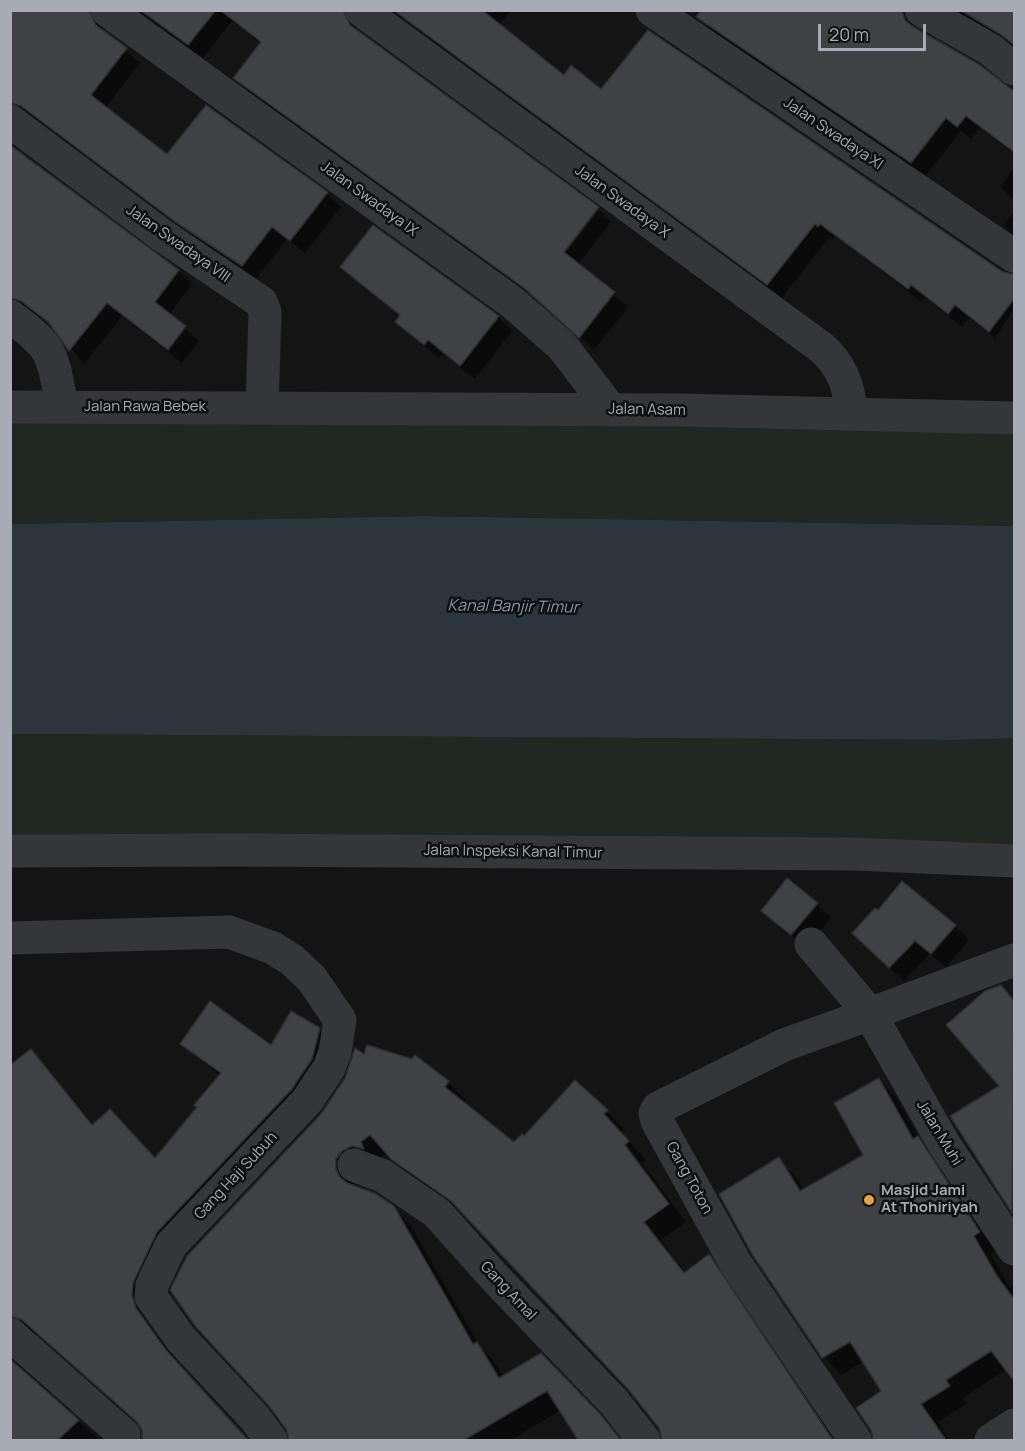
<!DOCTYPE html>
<html>
<head>
<meta charset="utf-8">
<style>
	body { margin:0 }
	#map { position:relative; width:1025px; height:1451px; overflow:hidden; background:#141415; font-family:Manrope,sans-serif }
	canvas { display:block }
	.frame { position:absolute; inset:0; border:12px solid #a6abb5; pointer-events:none }
	.scale { position:absolute; left:818px; top:24px; width:108px; height:27px; box-sizing:border-box; border:3px solid #a6abb5; border-top:0; padding-left:8px; font-size:18px; line-height:21px; white-space:nowrap; color:#a6abb5; -webkit-text-stroke:4px #0f0f10; paint-order:stroke }
</style>
</head>
<body>
<div id="map">
<canvas width="1025" height="1451"></canvas>
<div class="frame"></div>
<div class="scale">20 m</div>
</div>
<script>
const g = document.querySelector('canvas').getContext('2d');
g.lineJoin = 'round';
function fillPath(path, color) {
  g.fillStyle = color;
  g.fill(path, 'evenodd');
}
function stroke(path, color, width, dash) {
  g.strokeStyle = color;
  g.lineWidth = width;
  g.lineCap = dash ? 'butt' : 'round';
  g.setLineDash(dash || []);
  g.stroke(path);
}
function write(font, color, halo, rows, align = 'center') {
  g.font = font + ' Manrope,sans-serif';
  g.lineWidth = 5;
  g.setLineDash([]);
  g.textBaseline = 'middle';
  g.strokeStyle = halo;
  g.fillStyle = color;
  for (const [text, x, y, turn = 0] of rows) {
    g.save();
    g.translate(x, y);
    g.rotate((+turn || 0) * Math.PI / 180);
    g.textAlign = isNaN(turn) ? turn : align;
    if (halo) g.strokeText(text, 0, 0);
    g.fillText(text, 0, 0);
    g.restore();
  }
}
const green = new Path2D(`
	M10 408 1014 418V526L425 516 11 524Z
	M11 734 952 740 1014 737V861L11 855Z`);
const water = new Path2D(`
	M425 516 1014 526V738L952 740 11 734V524Z`);
const shadow = new Path2D(`
	M10 10H109L102 23 103 32 140 63 105 108 167 157 207 107 327 194 341 207 305 253 287 239 256 279 190 234 37 120 28 116 10 122Z
	M137 10H363L356 23 357 32 558 257 561 259 599 210 611 222 578 265 628 307 594 350 540 301 249 92 235 78 261 44 232 21 203 58Z
	M391 10H511L499 26 564 77 1014 276V309L995 338 969 318 962 327 925 298 922 302 835 236 832 239 829 237 782 298Z
	M793 10H922L915 25 917 31 1014 89V154L980 128 971 139 961 131 925 176 711 30 698 17Z
	M952 10H1014V47Z
	M10 147 178 271 192 284 169 315 199 341 182 363 122 316 84 364 55 329 37 315 10 312Z
	M1014 168V200L1001 187Z
	M1014 212V235L1004 225Z
	M342 267 498 317 512 331 475 379 443 353 439 358 411 335 397 321 401 316Z
	M817 904 831 918 806 948 763 911Z
	M955 926 969 940 946 967 930 954 904 981 868 947Z
	M1000 987 1014 1001V1213L952 1117 1001 1086Z
	M319 1029 337 1047 174 1250 153 1327 185 1371 248 1440H143L141 1425 42 1337 33 1333 10 1345V1073L31 1051 48 1069 94 1125 155 1159 199 1107 220 1076 182 1043 272 1047Z
	M365 1056 413 1061 416 1057 448 1082 466 1100 463 1104 514 1144 524 1138 606 1111 624 1129 621 1132 646 1160 642 1163 686 1222 661 1240 686 1273 709 1256 727 1274 837 1440H664L660 1428 630 1389 467 1215 412 1177 388 1153 353 1177V1186L393 1207 411 1226 481 1348 494 1361 504 1377 558 1372 623 1440H580L561 1410 511 1440H291L322 1115Z
	M878 1079 896 1097 920 1140 935 1155 997 1250 991 1254 1010 1288 1014 1284V1379L1007 1369 963 1398 967 1404 938 1422 949 1440H875L883 1391 864 1361 841 1375 824 1357 753 1253 778 1159 796 1177 804 1190 865 1156Z
	M10 1360 12 1363 100 1440H10Z`);
const building = new Path2D(`
	M10 10H89L96 25 127 48 91 95 167 154 206 105 328 192 290 241 272 227 242 266 174 221 21 106 10 103Z
	M140 10H216L188 45Z
	M220 10H343L350 25 599 207 564 252 615 292 579 338 524 288 233 78 261 42Z
	M393 10H482L564 75 571 65 601 89 648 30 1003 272 1014 274V299L989 332 955 305 948 314 911 285 908 289 820 224 818 227 815 224 767 285Z
	M701 10H902L905 20 912 26 980 65 1014 91V152L966 116 957 127 946 118 911 163 696 17Z
	M960 10H1014V45L1000 34Z
	M10 145 179 270 155 302 186 326 168 350 107 303 69 351 48 322 21 301 10 298Z
	M373 225 499 316 460 366 428 340 424 345 395 322 400 315 340 267Z
	M787 878 818 903 791 935 761 911Z
	M902 881 956 925 931 954 915 941 889 968 852 933 875 908 878 910Z
	M1001 985 1014 1001 1012 1213 950 1116 999 1086 946 1025 985 991Z
	M210 1001 271 1045 291 1011 320 1028 312 1059 292 1089 157 1232 133 1283 132 1295 136 1308 166 1350 248 1440H142V1430L136 1421 22 1320 10 1316V1065L31 1049 92 1125 110 1109 155 1158 197 1107 194 1105 221 1073 180 1044Z
	M367 1045 412 1059 415 1055 449 1081 445 1087 514 1142 522 1134 524 1136 575 1080 608 1110 604 1114 629 1141 625 1145 669 1204 644 1222 684 1273 709 1254 833 1440H662L659 1428 628 1389 451 1201 392 1160 370 1135 361 1142 364 1149 352 1146 342 1151 336 1159V1169L339 1176 347 1183 374 1193 394 1206 473 1344 477 1342 499 1378 541 1353 600 1414 621 1440H578L547 1391 464 1440H289L286 1429 269 1406 196 1327 170 1290 187 1256 321 1114 345 1078 355 1048 364 1054Z
	M879 1078 913 1139 918 1136 980 1232 974 1236 997 1276 1014 1299V1381L991 1351 946 1380 950 1386 921 1404 946 1440H873L871 1430 856 1408 881 1391 850 1342 822 1358 752 1254 719 1194 779 1157 800 1191 863 1155 834 1103Z
	M10 1359 79 1420 58 1440H10Z`);
const minor = new Path2D(`
	M107 10 513 303 562 346 611 410
	M361 10 822 348C842 366 850 387 851 414
	M652 10 1014 256
	M921 10 991 50 1014 69
	M10 121 163 236 261 302 265 312 262 408
	M10 316C55 349 52 354 62 407
	M10 407 682 410 1014 418
	M10 851 234 850 855 854 1014 861
	M10 938 229 932 273 948 292 960 312 979 340 1020 335 1052 329 1068 307 1101 171 1245 152 1285 151 1297 181 1339 254 1417 271 1440
	M811 944 870 1014 1014 960
	M354 1165 383 1176 437 1213 496 1279 614 1402 644 1440
	M10 1334 124 1435 123 1440
	M855 1440 736 1264 657 1121 655 1113 658 1108 784 1045 870 1014 944 1144 1014 1249
	M991 1440 1014 1425`);
const markers = [
	[869,1200,6,"#eaa437"]
];
const streetNames = [
	["Jalan Swadaya XI",833,134,34],
	["Jalan Swadaya IX",369,199,36],
	["Jalan Swadaya X",622,202,36],
	["Jalan Swadaya VIII",178,244,35],
	["Jalan Rawa Bebek",145,407],
	["Jalan Asam",647,410,1],
	["Jalan Inspeksi Kanal Timur",513,852,1],
	["Jalan Muhi",939,1133,59],
	["Gang Haji Subuh",236,1176,-47],
	["Gang Toton",689,1178,61],
	["Gang Amal",508,1291,47]
];
const poiNames = [
	["Masjid Jami",881,1191],
	["At Thohiriyah",881,1208]
];
const waterNames = [
	["Kanal Banjir Timur",513,607,1]
];
fillPath(green, '#202821');
fillPath(water, '#2c353b');
fillPath(shadow, '#0007');
fillPath(building, '#404145');
stroke(building, '#2e2e31', 1.5);
stroke(minor, '#35363a', 33);
for (const [x, y, r, color] of markers) {
  const dot = new Path2D();
  dot.arc(x, y, r, 0, 2 * Math.PI);
  g.fillStyle = color;
  g.fill(dot);
  stroke(dot, '#0f0f10', 2);
}
write('15px', '#a6abb5', '#0f0f10', streetNames);
write('bold 15px', '#a6abb5', '#0f0f10', poiNames, 'left');
write('italic 16px', '#7e9baf', '#0f0f10', waterNames);
</script>
</body>
</html>
